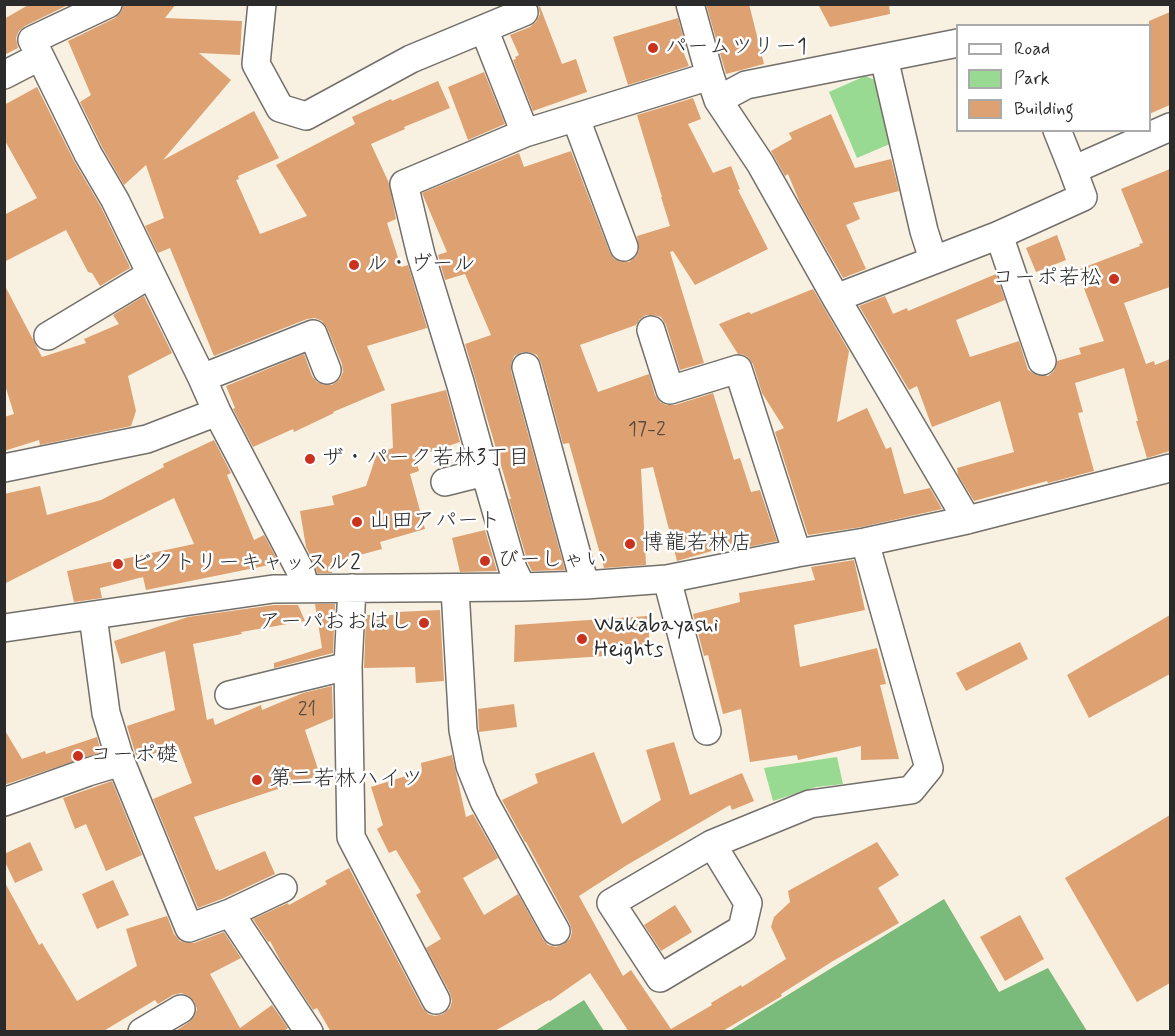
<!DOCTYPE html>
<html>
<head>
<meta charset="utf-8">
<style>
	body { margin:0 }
	#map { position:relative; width:1175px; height:1036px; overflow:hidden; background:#f8f0e1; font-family:Mynerve,sans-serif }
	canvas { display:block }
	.frame { position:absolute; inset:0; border:6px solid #2b2b2b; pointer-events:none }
	.legend { position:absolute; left:956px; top:24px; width:195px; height:108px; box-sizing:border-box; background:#fff; border:2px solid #aaa; margin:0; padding:8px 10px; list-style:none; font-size:18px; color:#2b2b2b }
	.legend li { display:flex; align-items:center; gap:12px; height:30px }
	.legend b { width:30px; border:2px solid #aaa }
</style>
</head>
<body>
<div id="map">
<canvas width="1175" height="1036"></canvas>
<div class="frame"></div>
<ul class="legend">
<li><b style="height:8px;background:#fff"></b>Road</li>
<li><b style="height:16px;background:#98da91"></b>Park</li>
<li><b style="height:16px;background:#dea272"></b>Building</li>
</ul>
</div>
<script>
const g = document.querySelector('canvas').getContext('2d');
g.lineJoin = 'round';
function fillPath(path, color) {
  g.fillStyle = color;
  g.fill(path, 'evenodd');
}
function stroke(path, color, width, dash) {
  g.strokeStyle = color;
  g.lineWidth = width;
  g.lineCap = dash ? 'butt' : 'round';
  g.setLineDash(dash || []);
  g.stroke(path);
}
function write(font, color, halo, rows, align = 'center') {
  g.font = font + ' Mynerve,"Klee One",sans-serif';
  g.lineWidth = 5;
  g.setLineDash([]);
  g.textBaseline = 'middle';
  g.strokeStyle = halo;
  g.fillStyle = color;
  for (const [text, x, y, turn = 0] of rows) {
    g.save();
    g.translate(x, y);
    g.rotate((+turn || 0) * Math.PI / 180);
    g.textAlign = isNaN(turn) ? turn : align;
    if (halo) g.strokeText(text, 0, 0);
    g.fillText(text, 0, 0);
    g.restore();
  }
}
const green = new Path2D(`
	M865 76 880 82 897 141 857 158 829 92Z
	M837 757 843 784 816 787 773 801 764 768Z`);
const forest = new Path2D(`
	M944 899 999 992 1048 968 1087 1031H729Z
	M584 1000 604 1031H535Z`);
const building = new Path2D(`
	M30 4H70L25 26 19 31 16 38 18 48 4 55V19Z
	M124 4H176L165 18 242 21 240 55 199 53 231 80 163 160 254 111 279 158 238 176 239 179 236 180 260 234 307 216 276 165 355 124 352 117 391 99 392 101 438 81 450 108 404 127 405 129 371 144 389 183 396 219 387 223 401 267 408 265 427 328 367 346 385 390 333 412 334 413 294 432 293 429 253 447 233 409 235 408 226 386 304 354 312 376 317 382 324 385H332L340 379 343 372 342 364 327 328 322 321 315 318 307 319 214 356 170 248 158 253 145 226 164 218 146 165 124 185 102 147 80 102 91 95 68 41 115 18 121 12Z
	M538 4H539L562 64 576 59 587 92 533 111 513 60 516 59 515 57 519 55 510 35 530 27 536 22 540 14Z
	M706 4H749L764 64 726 74Z
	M818 4H889L890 14 830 27Z
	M1170 12V105L1149 114V21Z
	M678 18 686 47 682 49 689 66 628 85 613 37Z
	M484 72 505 124 468 140 448 87Z
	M37 87 74 161 101 207 129 265 130 268 100 286 92 273 88 272 66 230 4 262V215L37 198 4 139V105Z
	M693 98 701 119 688 124 713 173 731 166 740 189 738 190 768 249 695 285 673 251 670 252 704 363 680 370 666 325 661 317 654 315H646L640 319 636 325 580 345 598 392 649 374 655 395 660 402 666 405H675L713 393 734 460 740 458 751 492 760 490 777 541 748 547 747 541 677 561 653 467 641 469 646 565 604 568 569 443 563 444 541 363 537 355 529 352H522L514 356 511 364V371L565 570 532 571 528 563 509 499H511L465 344 491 335 465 274 445 280 438 255 447 252 422 193 519 153 524 167 571 151 610 253 614 259 621 262H629L636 257 639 250 637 236 670 226 661 197H662L637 115Z
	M831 114 855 168 891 159 899 191 853 203 860 219 846 225 866 269 843 278 800 203 788 174 785 176 771 151 792 139 789 133Z
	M1170 169V287L1124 303 1146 364 1154 361 1155 365 1170 359V451L1147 458 1136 421H1138L1124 368 1075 383 1083 412 1078 413 1094 471 1048 483 1047 481 974 501 958 475 957 468 1014 452 1000 401 932 427 917 386 909 390 859 306 885 296 893 314 907 308 908 311 996 274 1005 300 956 320 970 357 1019 341 1028 370 1038 376H1048L1054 371 1057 361 1081 354 1079 348 1104 341 1077 270 1140 246 1139 244 1143 243 1121 189Z
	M1057 235 1066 260 1036 272 1026 248Z
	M4 284 42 357 86 343 84 339 119 324 113 315 144 296 172 353 128 376 136 411 131 426 40 445 39 440 4 451V417L14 414 4 382Z
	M813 289 849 351 837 422 867 408 886 449 891 447 904 494 930 488 942 509 862 527 808 535 775 432 784 428 762 393 753 364 748 357 742 354H738L719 324 749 312 751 314Z
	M446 390 460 442 415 457 419 471 410 474 425 529 380 542 382 549 330 563 332 573H317L315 565 306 547 300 511 334 505 332 496 366 486 377 453 393 448 391 404Z
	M214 440 231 473 227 475 254 540 264 535 279 563 146 590 143 577 100 588 102 598 74 602 67 571 194 544 174 498 4 584V494L40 486 47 515 101 500 164 467 163 464Z
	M485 530 497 571 460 572 452 538Z
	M854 560 865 610 794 625 800 667 877 648 886 684 880 685 899 759 861 760V746L798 760 797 755 750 762 741 709 723 714 708 655 704 656 693 614 740 602 739 593 815 580 811 567Z
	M315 604H335L333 653 274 668V663L322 648Z
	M274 605H298L305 621 241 632 242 634 193 644 207 720 213 718 215 725 261 705 262 710 303 693 332 686 333 718 305 730 320 775 194 817 216 870 218 869 219 871 265 851 275 874 224 898 198 908 153 799 192 783 178 746 137 759 127 726 175 710 165 651 121 664 114 641 188 617Z
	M440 610 444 681 416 683 415 667 364 668 366 615H397V612Z
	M1170 615V674L1089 718 1067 675Z
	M648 616 650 653 514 662 515 625Z
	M1020 642 1028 659 966 691 956 673Z
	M514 704 517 727 479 732 478 709Z
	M4 729 22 759 45 751 46 754 97 737 101 752 4 785Z
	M674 742 690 795 742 773 754 801 732 810 730 805 627 865 579 896 623 976 631 970 671 1029 712 1005 711 1003 741 985 742 987 786 959 771 927 774 917 790 902 788 891 877 842 899 875 878 888 899 923 833 961 781 994 782 996 721 1032H629L590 973 550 1001 549 1000 493 1032H331L317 1008 313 1010 281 962 270 941 268 942 253 919 288 903 289 905 327 884 325 881 349 868 422 1007 428 1014 435 1016 443 1014 450 1008 452 1001 450 993 426 948 441 939 416 895 421 892 396 850 389 853 377 829 383 825 371 787 422 771 421 763 452 755 466 817 473 814 498 858 463 878 484 915 518 894 543 939 548 945 556 947 564 944 570 939 572 932 570 924 526 842H525L502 800 538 783 535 774 594 752 622 824 661 800 646 750Z
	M112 781 142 855 106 871 86 824 75 829 63 798Z
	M1170 815V983L1137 1002 1065 878Z
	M30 842 43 870 15 883 4 860V854Z
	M113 880 129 915 97 929 82 894Z
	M4 881 39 945 42 943 77 1001 137 966 126 929 167 916 174 934 180 941 186 943H194L224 932 241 958 210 974 240 1028 272 1005 288 1028 283 1032H174L189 1022 194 1017 197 1009 194 1001 189 996 181 993 173 995 158 1004 155 1000 102 1032H4Z
	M675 905 692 932 661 951 644 925Z
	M1020 915 1044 959 1005 981 980 937Z`);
const minor = new Path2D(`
	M108 4 32 40 88 154 115 200 151 274 202 378 217 412 301 572 305 588
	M262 4 256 64 280 108 306 116 411 59 524 12 520 4
	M690 4 710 76 718 100 760 163 836 298 967 520
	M484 29 525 133
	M884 58 924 231 933 259
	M4 75 39 57
	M718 100 746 85 958 43
	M576 119 624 247
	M1057 130 1073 170 1170 127
	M999 235 1083 197 1073 170
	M836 298 999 235 1042 361
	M651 330 670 390 738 369 797 553
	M48 336 151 274
	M526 367 585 585
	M202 378 313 334 327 370
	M4 468 147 439 217 412
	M445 482 485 472
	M667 579 707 731
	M522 587 513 569 485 472 460 382 421 255 404 184 525 133 710 76
	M352 588 348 666 351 837 436 1000
	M455 589 463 730 470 766 484 801 556 931
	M93 616 106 713 121 762 189 928 230 913 283 888
	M4 628 273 589 522 587 585 585 667 579 797 553 865 542 967 520 1170 468
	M229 695 348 666
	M4 802 88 772 121 762
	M712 844 611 903 660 978 742 929 748 903 712 844 810 804 911 790 929 768 865 542
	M230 913 309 1032
	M142 1032 181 1009`);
const markers = [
	[653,48,6,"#c8321e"],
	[354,265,6,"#c8321e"],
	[1114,279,6,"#c8321e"],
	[310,459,6,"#c8321e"],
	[357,522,6,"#c8321e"],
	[630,544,6,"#c8321e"],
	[485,561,6,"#c8321e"],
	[118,564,6,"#c8321e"],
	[424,623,6,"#c8321e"],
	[582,639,6,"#c8321e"],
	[78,756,6,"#c8321e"],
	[257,780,6,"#c8321e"]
];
const numberNames = [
	["17-2",647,431],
	["21",307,711]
];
const poiNames = [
	["パームツリー1",665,48],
	["ル・ヴール",366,265],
	["コーポ若松",1102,279,"right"],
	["ザ・パーク若林3丁目",322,459],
	["山田アパート",369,522],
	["博龍若林店",642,544],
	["びーしゃい",497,561],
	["ビクトリーキャッスル2",130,564],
	["アーパおおはし",412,623,"right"],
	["Wakabayashi",594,626],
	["Heights",594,651],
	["コーポ礎",90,756],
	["第二若林ハイツ",269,780]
];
fillPath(green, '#98da91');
fillPath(forest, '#7aba7b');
fillPath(building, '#dea272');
stroke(minor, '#73706b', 30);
stroke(minor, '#fff', 27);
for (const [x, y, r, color] of markers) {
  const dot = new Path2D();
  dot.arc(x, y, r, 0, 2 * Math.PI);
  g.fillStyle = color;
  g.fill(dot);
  stroke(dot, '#fff', 2);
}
write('20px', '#58493d', null, numberNames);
write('22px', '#2b2b2b', '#fff', poiNames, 'left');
</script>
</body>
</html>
